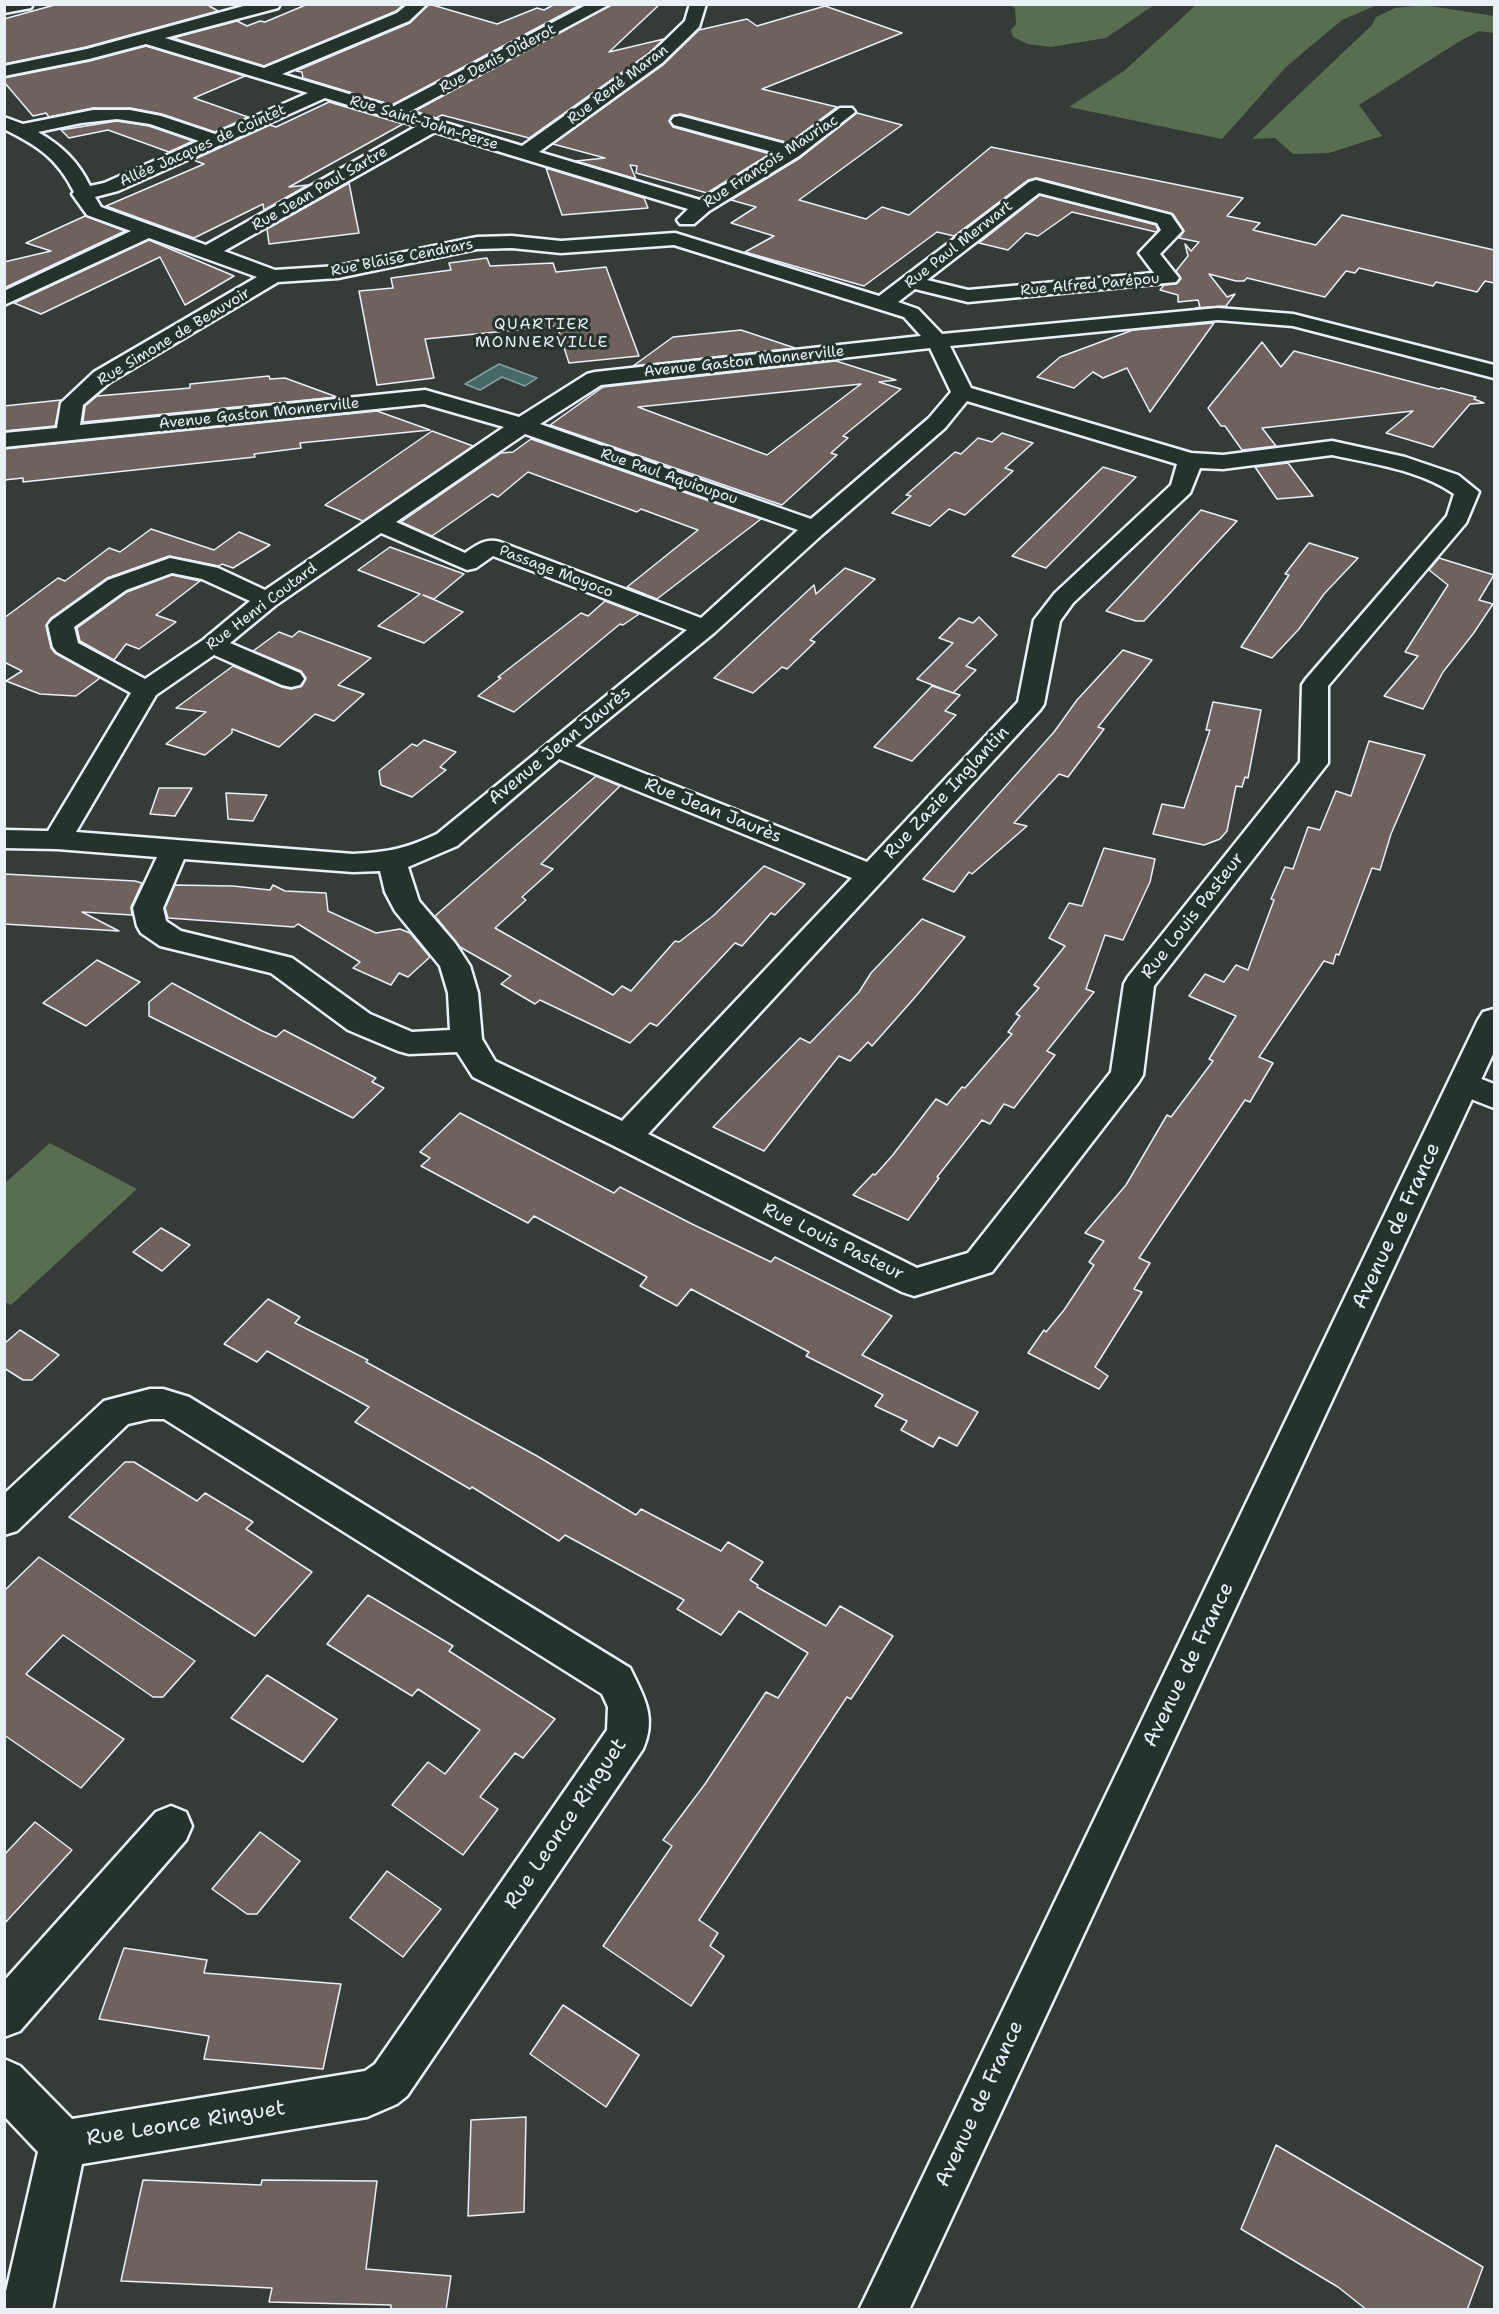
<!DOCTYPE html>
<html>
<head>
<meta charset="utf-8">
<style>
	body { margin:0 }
	#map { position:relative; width:1499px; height:2314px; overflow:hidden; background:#353c37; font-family:"Shantell Sans",sans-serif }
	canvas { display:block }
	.frame { position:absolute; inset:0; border:6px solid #e8f1f8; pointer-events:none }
</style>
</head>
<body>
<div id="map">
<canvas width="1499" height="2314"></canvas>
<div class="frame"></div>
</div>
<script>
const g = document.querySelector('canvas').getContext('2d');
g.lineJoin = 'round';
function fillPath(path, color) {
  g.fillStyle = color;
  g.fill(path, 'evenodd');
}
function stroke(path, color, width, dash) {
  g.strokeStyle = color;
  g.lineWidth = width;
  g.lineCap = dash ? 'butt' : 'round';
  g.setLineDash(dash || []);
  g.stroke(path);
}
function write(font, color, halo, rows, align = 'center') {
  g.font = font + ' "Shantell Sans",sans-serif';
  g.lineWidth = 6;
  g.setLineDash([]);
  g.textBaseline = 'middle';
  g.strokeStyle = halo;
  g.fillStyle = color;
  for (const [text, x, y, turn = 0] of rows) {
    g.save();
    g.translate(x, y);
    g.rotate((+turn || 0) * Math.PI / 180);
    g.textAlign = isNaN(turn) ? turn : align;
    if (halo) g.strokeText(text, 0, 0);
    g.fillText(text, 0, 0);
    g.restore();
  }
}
const green = new Path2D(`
	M1009 5H1154L1106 38 1051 47 1028 44 1013 37 1011 30 1016 24 1015 8Z
	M1196 5V4L1377 5 1342 20 1286 67 1222 139 1069 107 1124 71Z
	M1424 5 1494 16V33L1479 31 1460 41 1359 105 1382 136 1329 153 1293 154 1275 138 1252 139 1372 25 1376 17 1395 8Z
	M50 1143 137 1189 11 1305 5 1302V1183Z`);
const water = new Path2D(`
	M499 364 537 378 525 386 502 377 480 390 465 384Z`);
const building = new Path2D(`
	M58 4H206L218 11 86 47 4 64V19Z
	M308 4H404L396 11 264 66 173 38 237 21 247 26 260 21 265 22Z
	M429 4 497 24 537 8 544 10 555 4H582L392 105 303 78 302 72 296 71 410 23Z
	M612 4H660L609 52 664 39 649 53 529 138 442 115 436 118 415 111Z
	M825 6 902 33 762 89 837 107 789 143 681 114 672 116 669 121 673 127 770 154 707 193 636 173 637 166 630 165 636 179 576 161 605 158 553 144 663 65 699 30 747 19 757 26Z
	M146 46 245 76 194 98 248 117 215 132 162 114 130 108H93L49 117 46 113 33 116 4 82V78L90 61Z
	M329 102 403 124 289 187 308 185 264 210 263 204 194 238 106 206 204 164 193 160 270 125 276 127Z
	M857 113 902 125 799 200 866 219 882 207 909 215 991 147 1243 198 1227 216 1260 223 1253 230 1316 245 1342 215 1494 250V283L1485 281 1477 292 1436 282 1433 286 1359 268 1355 273 1346 271 1325 297 1247 278 1244 281H1236L1209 274 1227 297 1235 294 1226 306 1196 308 1200 307 1198 300 1178 302V295L1160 290 1164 285 1176 284 1181 279 1176 271 1188 256 1185 244 1191 251 1199 242 1179 238 1184 231 1173 214 1037 178 1028 180 954 236 937 232 864 286 745 252 774 236 731 223 756 207 731 200 800 158Z
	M117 121 149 126 193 141 169 152 108 130 69 138 61 130Z
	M546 168 644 198 648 208 562 215Z
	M349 183 359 233 269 244 267 229Z
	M1040 195 1156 225 1158 230 1156 232 1072 212 1038 236 1026 233 1008 250 979 243Z
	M85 216 125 231 4 288V262L51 251 26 243Z
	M149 240 234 276 185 305 160 257 41 314 14 303Z
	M487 258 490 266 553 263 556 272 606 267 639 356 569 363 557 326 425 339 434 378 377 385 359 291 393 288 391 278 451 270 449 263Z
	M1214 323 1150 412 1127 368 1103 378 1093 372 1074 388 1037 377 1060 357 1133 330Z
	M741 330 795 348 633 366 673 337Z
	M1262 342 1281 367 1294 351 1439 389 1441 388 1476 397 1474 399 1484 403 1470 404 1433 447 1386 433 1413 411 1262 428 1276 446 1242 450 1225 426H1221L1208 408Z
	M836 361 896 380 879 382 901 389 843 436 848 438 831 453 837 455 782 505 550 425 603 387ZM861 384 767 455 638 407 754 395Z
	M269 376 270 379 285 378 337 397 83 422 85 406 97 396 190 388V384Z
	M61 400 55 426 4 431V406Z
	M377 411 430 430 300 443 301 448 254 454 255 457 23 482V478L4 480V449Z
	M432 431 473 446 363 521 325 505Z
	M1002 433 1033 443 1005 468 1013 471 965 515 949 509 930 526 892 513 911 496 906 495 955 452 961 454 978 438 992 442Z
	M531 439 761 519 657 599 627 587 698 530 641 509 637 512 528 472 498 497 492 494 432 536 401 522 501 453 513 452Z
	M1288 463 1313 496 1277 499 1255 467Z
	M1103 467 1136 477 1046 568 1012 556Z
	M1201 510 1237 521 1144 621H1136L1106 611Z
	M151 529 214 550 239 532 270 545 233 568 222 564 219 566 169 556 107 578 51 618 46 626 51 648 55 653 100 678 76 696 40 694 6 681 22 671 4 662V618L58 578 65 581 109 548 120 552Z
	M1309 543 1358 558 1324 594 1299 629 1272 658 1241 647 1289 575 1285 574Z
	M390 547 464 574 434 599 423 595 463 612 424 643 378 626 420 594 358 570Z
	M1439 558 1494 575 1479 600 1493 604 1473 634 1443 672 1423 709 1384 696 1418 656 1405 652 1448 585 1429 570Z
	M845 568 875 579 810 640 815 642 787 669 782 667 753 693 714 678 814 585 816 594Z
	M172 575 200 581 156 615 176 622 139 649 126 644 114 660 80 641 77 628 127 592Z
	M605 601 639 614 623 625 620 624 514 712 478 696 501 678 498 677 581 613 588 616Z
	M979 617 997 635 966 666 976 670 953 693 917 679 953 643 939 638 959 618 973 623Z
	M299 631 371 658 338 685 364 694 334 721 315 714 279 747 232 729V733L205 755 166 744 206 712 176 708 233 666 282 687 291 689 302 686 306 678 301 671 253 651 279 632 292 637Z
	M1123 650 1152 660 1098 727 1104 729 1068 777 1059 774 1014 823 1027 826 972 874 969 872 954 892 923 879 1054 732 1077 700Z
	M932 686 960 695 945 711 956 715 940 732 912 761 874 747Z
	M1213 702 1261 710 1248 778 1245 777 1242 787 1236 786 1227 831 1220 839 1204 845 1153 834 1162 804 1184 808 1210 730H1206Z
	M424 740 456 752 440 767 446 770 412 797 381 785 379 771 412 744 417 746Z
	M1369 741 1425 755 1391 834 1380 870 1372 868 1339 955 1336 954 1333 964 1324 961 1259 1057 1273 1063 1250 1102 1245 1100 1139 1258 1150 1263 1134 1289 1142 1292 1095 1367 1108 1376 1099 1389 1028 1353 1044 1330 1046 1332 1064 1310 1094 1265 1089 1262 1104 1241 1085 1233 1126 1185 1167 1115 1171 1117 1213 1061 1209 1059 1236 1016 1189 996 1205 974 1224 982 1236 965 1248 970 1274 900 1271 899 1285 867 1293 869 1308 827 1320 830 1336 791 1351 796Z
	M596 776 620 786 541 864 553 869 522 897 526 900 495 928 613 995 622 986 631 991 675 941 679 942 713 916 764 866 805 884 775 915 771 913 742 946 735 943 657 1026 650 1023 630 1043 540 1000 535 1004 501 984 511 976 460 947 435 916Z
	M159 788H192L175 816 150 814Z
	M226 793 267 795 253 821 228 819Z
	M1104 848 1155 859 1150 882 1123 940 1105 935 1086 989 1094 992 1047 1051 1055 1055 1014 1108 1004 1104 990 1124 982 1120 937 1177 939 1178 908 1220 853 1195 873 1174 875 1175 892 1156 936 1099 947 1105 962 1087 965 1088 1012 1034 1008 1032 1020 1016 1016 1014 1039 988 1034 985 1065 946 1049 938 1069 903 1082 906Z
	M4 874 135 881 142 883 131 907 132 915 82 912 119 931 4 924Z
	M175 885 233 886 270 890 273 885 285 891 326 893 328 911 376 933 400 929 410 933 430 957 408 977 399 973 391 985 353 968 360 962 298 924 294 927 168 918 165 908Z
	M922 919 965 937 917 995 872 1046 868 1042 850 1061 839 1056 764 1151 713 1127 800 1038 810 1043 859 992 871 973Z
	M97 960 140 982 86 1026 43 1003Z
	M172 983 262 1031 276 1037 284 1030 376 1078 372 1082 384 1088 353 1118 149 1016V1002Z
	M460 1113 614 1193 620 1187 692 1224 771 1262 775 1257 892 1316 862 1355 978 1412 957 1446 939 1437 933 1447 901 1430 907 1421 875 1406 883 1395 806 1356 809 1352 691 1289 677 1306 640 1286 647 1277 534 1216 528 1223 421 1166 430 1158 420 1152Z
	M161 1228 190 1245 162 1271 133 1252Z
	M268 1299 300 1317 295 1323 368 1360 366 1362 537 1456 636 1515 641 1509 721 1551 728 1542 763 1562 750 1580 758 1585 757 1587 826 1626 840 1606 893 1636 851 1699 847 1697 699 1920 718 1933 710 1946 724 1956 691 2006 603 1946 672 1846 663 1840 705 1784 766 1692 778 1698 808 1653 739 1611 721 1635 677 1609 684 1600 565 1535 559 1541 472 1487 470 1489 355 1422 369 1407 267 1351 257 1362 224 1344Z
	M20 1330 59 1355 32 1380H23L4 1368V1344Z
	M125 1462H134L197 1501 205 1493 253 1522 246 1529 312 1572 255 1636 69 1517Z
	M39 1557 195 1661 163 1697H153L63 1635 26 1674 124 1739 81 1788 4 1735V1591Z
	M368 1595 453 1646 449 1651 555 1719 523 1758 515 1753 480 1797 498 1809 463 1855 392 1805 428 1762 445 1774 480 1730 418 1689 412 1696 327 1644Z
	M267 1675 337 1719 303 1762 231 1718Z
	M35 1822 72 1850 4 1924V1855Z
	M260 1832 300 1861 257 1914H247L212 1889Z
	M387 1871 441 1909 403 1957 350 1918Z
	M124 1948 207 1960 204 1973 341 1984 323 2069 204 2059 209 2036 99 2019Z
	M563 2005 639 2055 606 2107 530 2054Z
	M526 2117 524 2212 468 2216 471 2120Z
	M1276 2145 1483 2267 1467 2310H1367L1338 2287 1241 2229Z
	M143 2180 261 2185 262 2180 377 2181 366 2269 451 2276 446 2310H391V2305L269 2302 272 2288 121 2281Z`);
const minor = new Path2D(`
	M4 4H33L31 8 4 13Z
	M251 4H280L278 8 165 38 264 68 397 13 408 4H427L409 21 282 74 392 107 588 4H610L409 112 522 146 650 55 685 21 690 4H706L699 27 662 63 539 152 700 200 776 153 674 125 671 121 674 117 680 116 789 145 840 108H852L855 112 799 156 709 211 694 224H680L677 220 688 209 435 132 224 251 275 270 338 266 477 237 512 236 561 241 675 233 879 296 1029 182 1036 180 1171 215 1182 231 1160 254 1179 278 1176 282 968 302 915 289 898 302 918 309 942 334 1218 308 1293 314 1494 365V378L1293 326 1218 320 950 346 971 388 1191 453 1223 455 1332 441 1405 457 1458 475 1479 492 1466 523 1328 686V763L1154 986 1143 1075 1138 1083 992 1272 914 1296 902 1292 614 1146 473 1077 457 1052 409 1054 398 1051 348 1030 271 973 160 946 141 933 137 926 133 908 157 857 57 849 4 848V830L48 831 131 693 57 652 53 647 48 625 52 620 108 580 170 558 218 568 265 590 504 427 424 404 4 447V433L57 428 61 403 94 372 257 277 149 238 4 305V291L131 231 87 215 72 194 74 192C57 158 38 146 4 129V117L23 124 93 110H130L161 116 215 134 308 93 146 44 89 59 4 76V66L87 49ZM325 98 417 126 206 245 101 207 95 197 118 191ZM117 119 150 124 199 141 104 183 90 186C78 161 62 146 38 132L81 123ZM1039 193 1157 223 1161 230 1139 253 1154 273 968 290 927 280ZM674 245 904 317 921 336 595 372 587 374 519 417 425 390 80 425 83 405 110 382 278 282 338 278 477 249 512 248 561 253ZM930 348 951 392 929 418 811 519 540 424 601 385ZM967 401 1177 464 1171 485 1055 593 1034 620 1018 702 867 862 575 746 714 633 824 533 945 428ZM525 434 798 530 701 618 500 542C485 538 477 545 465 553L396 522ZM1332 455C1373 464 1420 470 1454 494L1447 516 1306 679 1302 685 1300 762 1128 977 1124 984 1111 1072 968 1253 917 1268 648 1134 1040 710 1044 704 1060 621 1073 603 1190 493 1200 468 1223 469ZM381 533 467 570 476 568 493 556 687 630 437 834C405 849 388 852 353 854L76 832 156 695 214 655 282 685 291 687 300 685 304 679 300 673 230 643 276 605ZM172 573 202 579 250 601 203 640 145 679 78 643 74 627 126 590ZM559 759 852 878 622 1121 495 1061 482 1039 478 993 470 966 455 943 419 901 408 867 457 846ZM184 859 353 872 380 871 385 892 395 911 440 966 448 993 450 1030 412 1032 370 1014 292 958 181 931 166 921 163 908Z
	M1464 1072 1494 1084V1108L1453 1092 1448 1084 1453 1076Z
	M150 1389H163L189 1397 630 1668C644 1697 657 1717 643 1749L407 2096 397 2104 367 2117 82 2164 52 2310H4V2300L38 2152 4 2116V2059L20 2066 72 2119 365 2071 375 2064 607 1730 608 1707 602 1694 164 1419H150L128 1424 17 1531 4 1535V1494L104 1401Z
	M171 1806 186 1812 192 1826 186 1840 20 2031 4 2037V1981L156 1812Z`);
const major = new Path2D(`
	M1494 1009V1052L909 2310H859L1478 1020 1483 1012Z`);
const farStreetnames = [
	["Rue Denis Diderot",498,59,-28],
	["Rue René Maran",618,85,-37],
	["Rue Saint-John-Perse",424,123,17],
	["Allée Jacques de Cointet",203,146,-24],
	["Rue François Mauriac",771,162,-33],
	["Rue Jean Paul Sartre",320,189,-30],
	["Rue Paul Merwart",959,245,-38],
	["Rue Blaise Cendrars",402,258,-11],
	["Rue Alfred Parépou",1090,285,-5],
	["Rue Simone de Beauvoir",174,337,-31],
	["Avenue Gaston Monnerville",744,362,-6],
	["Avenue Gaston Monnerville",259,414,-6],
	["Rue Paul Aquioupou",669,477,19],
	["Passage Moyoco",556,572,21],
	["Rue Henri Coutard",262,607,-37]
];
const farNeighbourhoodnames = [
	["QUARTIER",542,325],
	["MONNERVILLE",542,343]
];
const streetNames = [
	["Avenue Jean Jaurès",560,746,-39],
	["Rue Zazie Inglantin",947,793,-47],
	["Rue Jean Jaurès",713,811,22],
	["Rue Louis Pasteur",1193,916,-52],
	["Rue Louis Pasteur",833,1242,26]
];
const nearStreetnames = [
	["Avenue de France",1397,1226,-65],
	["Avenue de France",1189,1665,-64],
	["Rue Leonce Ringuet",566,1824,-56],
	["Avenue de France",980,2104,-65],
	["Rue Leonce Ringuet",186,2124,-9]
];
fillPath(green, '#596d50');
fillPath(water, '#446967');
stroke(water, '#869fa1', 1.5);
fillPath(building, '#6f625e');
stroke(building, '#e8f1f8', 1.5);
stroke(minor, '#e8f1f8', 5);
stroke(major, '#e8f1f8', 5);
fillPath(minor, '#26332d');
fillPath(major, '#26332d');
write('15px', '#e8f1f8', '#26332d', farStreetnames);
g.letterSpacing = '1.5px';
write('16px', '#e8f1f8', '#26332d', farNeighbourhoodnames);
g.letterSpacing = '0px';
write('18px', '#e8f1f8', '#26332d', streetNames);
write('21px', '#e8f1f8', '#26332d', nearStreetnames);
</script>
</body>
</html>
